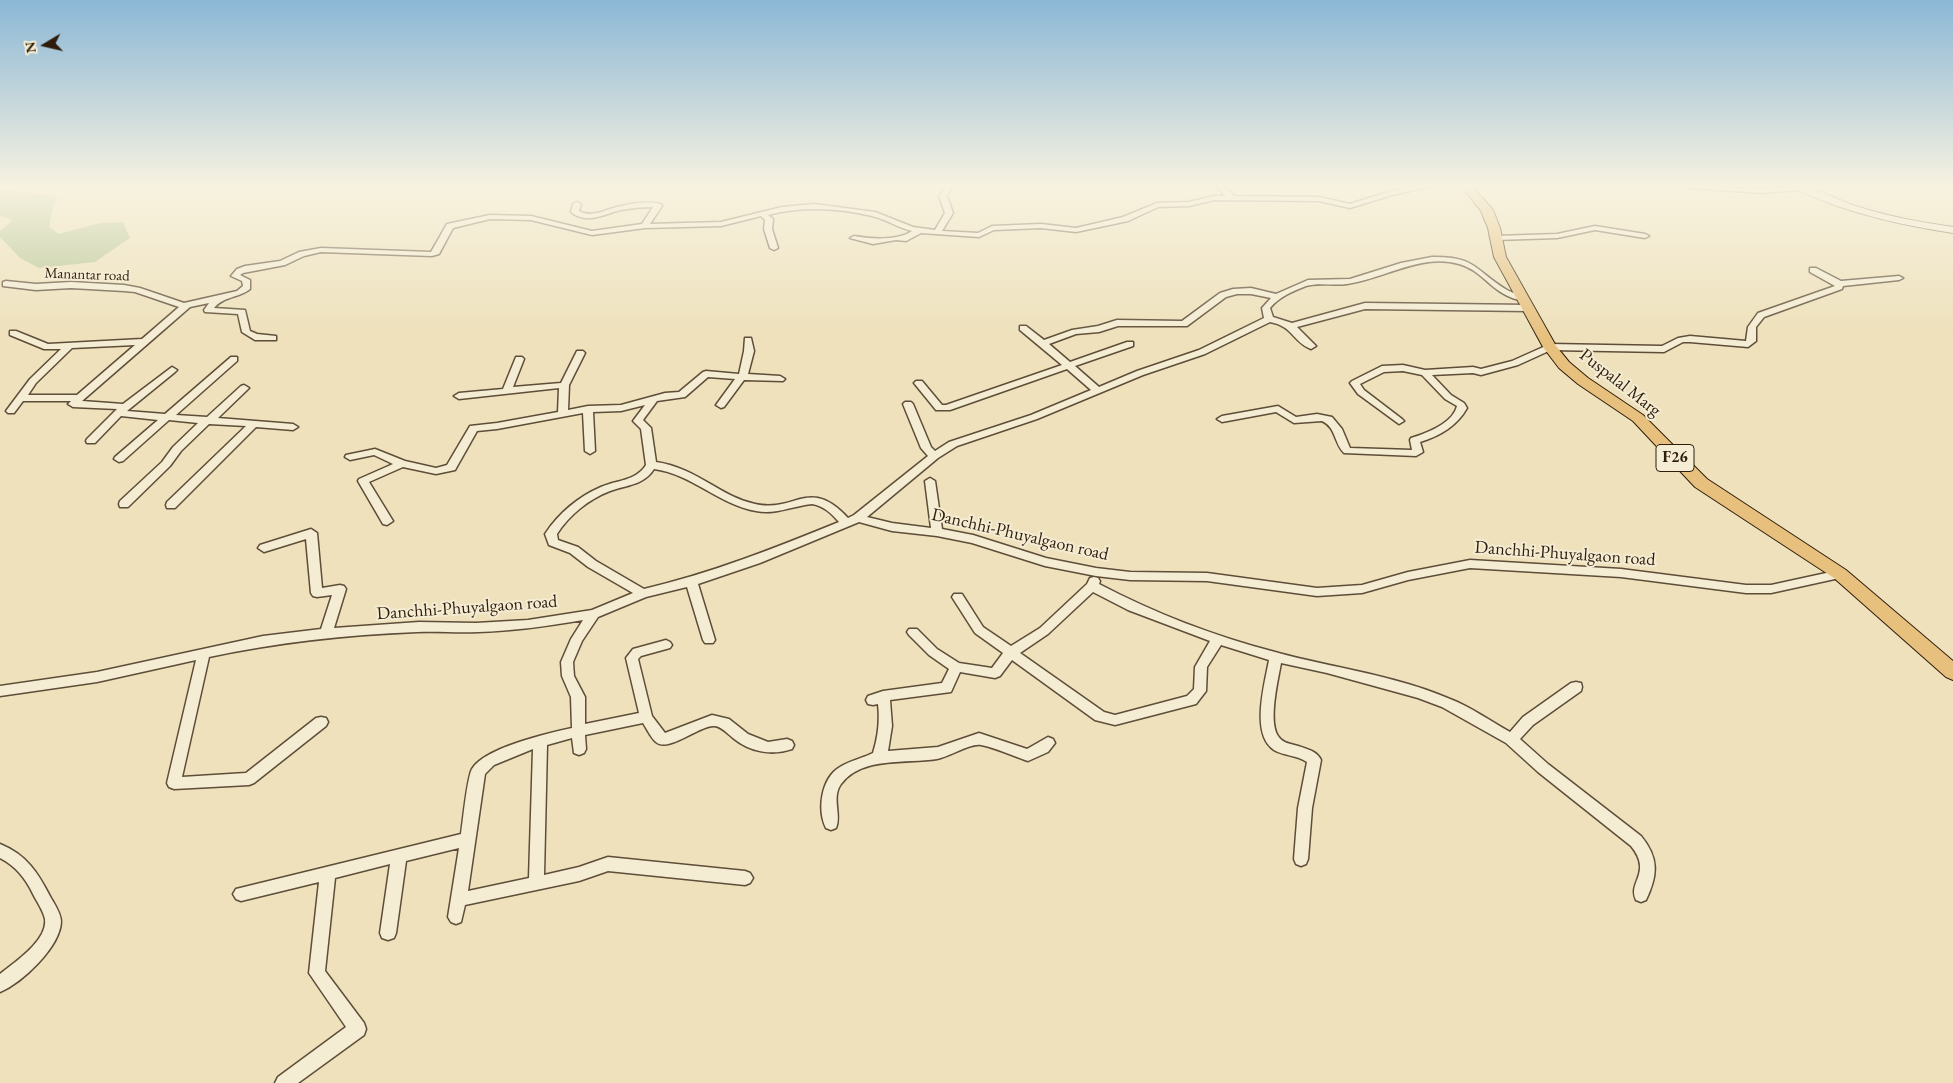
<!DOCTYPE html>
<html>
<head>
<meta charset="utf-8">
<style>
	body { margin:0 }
	#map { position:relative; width:1953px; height:1083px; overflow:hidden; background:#eee1bb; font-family:"EB Garamond",serif }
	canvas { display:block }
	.north { position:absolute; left:20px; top:20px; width:50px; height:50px; -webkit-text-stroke:4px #f4ecd3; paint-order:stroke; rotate:261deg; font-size:14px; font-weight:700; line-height:20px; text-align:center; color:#2e1c0c }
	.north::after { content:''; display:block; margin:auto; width:18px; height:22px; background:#2e1c0c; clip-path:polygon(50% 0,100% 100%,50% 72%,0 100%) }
</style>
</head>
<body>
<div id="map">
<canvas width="1953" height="1083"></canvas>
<div class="north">N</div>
</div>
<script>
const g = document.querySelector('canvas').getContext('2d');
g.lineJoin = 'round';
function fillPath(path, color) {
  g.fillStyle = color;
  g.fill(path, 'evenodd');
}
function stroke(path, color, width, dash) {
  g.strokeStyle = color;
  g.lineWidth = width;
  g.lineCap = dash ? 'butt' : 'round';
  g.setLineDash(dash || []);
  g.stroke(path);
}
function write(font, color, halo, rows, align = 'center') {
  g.font = font + ' "EB Garamond",serif';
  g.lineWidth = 4;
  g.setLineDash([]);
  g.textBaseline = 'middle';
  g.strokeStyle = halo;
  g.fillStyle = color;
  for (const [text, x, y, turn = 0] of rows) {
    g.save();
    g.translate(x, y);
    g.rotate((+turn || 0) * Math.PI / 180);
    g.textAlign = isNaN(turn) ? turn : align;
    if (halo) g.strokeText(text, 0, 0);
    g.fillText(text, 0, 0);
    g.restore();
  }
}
const green = new Path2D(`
	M0 190H16L58 197 53 206 49 227 59 234 100 223 123 222 130 238 95 262 39 268 20 258 0 237V231L13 220 0 216Z`);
const minor = new Path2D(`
	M946 186H953L947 196 953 213 942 231 978 233 992 226 1041 224 1076 228 1123 217 1157 203 1189 202 1214 196H1225L1216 186H1224L1234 196 1319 197 1350 204 1391 191 1416 186H1433L1392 195 1350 208 1319 201 1214 200 1189 206 1158 207 1128 221 1076 232 1041 228 994 230 979 237 921 233 906 241 896 240 873 244 850 238 854 236C870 239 898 241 912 231 898 228 886 219 872 216 838 208 802 206 768 215L773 219 772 229 778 248 774 250 770 248 764 229 765 220 761 216 721 226 645 228 592 235 531 220 490 219 453 228 439 254 432 256 321 252 304 256 285 265 243 273 240 275 250 280V289C239 298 224 296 214 308L245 310 250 331 257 334 276 336V340H255L242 332 238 314 205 312 204 310 209 303 190 307 82 401 123 404 172 367 177 370 175 372 127 411 165 414 231 357H237V361L176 415 207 417 241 386 244 385 249 388 247 390 218 418 293 424 298 427 293 430 256 427 175 508H167L166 505 167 502 246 426 209 424 181 451 170 466 128 507H120L119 504 120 501 162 462 173 447 198 423 169 420 123 461 119 462 114 459 115 457 158 420 121 416 95 443H87L86 441 87 439 117 409 73 407 68 404 71 401H23L14 413H8L6 411 30 379 61 349H44L10 335V331H16L48 344 142 339 179 307 135 292 124 291 71 288 36 290 3 286V282L6 281 36 284 71 282 124 285 140 288 184 303 237 291 243 286 242 281 231 276 237 269 245 266 280 261 299 252 321 248 431 252 447 224 490 215 531 216 592 231 642 224 653 207C642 207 632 208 621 210 604 214 587 225 571 212L573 204 577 202 581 204 579 211C592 218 604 210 617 207 632 203 646 201 661 204L662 206 650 224 721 222 782 207 814 204 875 212 913 227 935 230 945 213 939 196ZM135 345 77 395H28L36 383 72 348Z
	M1687 186 1762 189 1803 186 1805 188 1801 190 1762 193 1690 188Z
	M1595 226 1645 234 1649 236 1645 238 1595 230 1557 238 1496 240 1492 238 1496 236 1557 234Z
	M1432 257C1476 256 1474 270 1507 290 1514 294 1523 294 1528 298L1524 301C1492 296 1485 271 1459 264 1421 253 1384 279 1347 284 1333 286 1319 282 1306 286 1293 291 1279 297 1270 308L1273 317 1292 323 1365 303 1529 305 1533 308 1529 311 1365 309 1297 327 1316 346 1311 349C1293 342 1293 326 1270 322L1205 354 1143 375 1037 419 957 446 938 458 867 517 892 523 931 528 925 481 930 478 935 481 942 529 973 535 1046 558 1096 568 1130 572 1207 573 1317 588 1362 585 1408 572 1470 560 1621 569 1746 585H1771L1840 570 1846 574 1844 577 1771 593H1746L1621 577 1470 568 1408 580 1362 593 1317 596 1207 581 1130 580 1096 576 1045 566 972 543 937 536 892 531 859 522 760 563 698 584 715 640 713 643H705L703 640 687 587 646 597 598 617 582 641 573 662 574 676 585 697V724L639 713 626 658 633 649 666 640 670 642 672 645 670 648 641 656 638 659 652 716 665 733 712 715 729 719 748 734 768 742 787 739 792 741 794 745 792 749C772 756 750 752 733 738 728 734 721 726 714 726 700 725 668 753 656 742 651 738 647 729 643 723L585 735 586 749 584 753 579 755 574 753 572 738 547 745 544 875 579 867 608 857 745 871 750 873 753 878 750 883 745 885 608 871 579 881 465 905 461 922 456 924 451 922 448 917 459 848 406 861 396 933 394 938 388 940 382 938 380 933 390 864 335 878 325 971 364 1023 366 1029 364 1035 298 1083H275L278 1077 346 1027 309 973 319 882 241 901 236 899 233 894 236 889 461 834C463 821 467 778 472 769 484 748 549 733 572 728L571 697 562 676 561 662 571 639 583 620C548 626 513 631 478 632 457 633 437 631 417 632 345 635 279 642 209 657L182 777 246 773 316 718 321 717 326 718 328 722 326 726 254 783 249 785 174 789 169 787 167 783 196 660 97 682 0 696V686L97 672 263 636 321 629 332 595 317 597 313 596 311 593 306 539 264 552 258 548 260 545 311 529 317 533 322 588 340 585 344 586 346 589 334 628 419 622 476 623 528 620 592 610 633 593 588 567 570 553 549 545 545 534C559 513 578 497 601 487 617 480 636 481 646 465L641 429 633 421 645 405 621 411 593 412 595 451 590 454 585 451 583 413 497 429 477 431 455 470 436 474 403 467 369 482 393 521 387 525 383 524 358 481 359 479 393 464 374 455 350 460 345 457 346 455 375 449 405 461 436 468 447 465 470 426 497 423 558 412 559 388 459 399 454 396 459 393 503 389 516 357H522L524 359 513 387 561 383 577 351H583L585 353 569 385 568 410 588 406 621 405 665 393 679 392 703 372 706 371 739 374 744 351 745 338H751L754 351 748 374 780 376 785 379 783 381 744 380 724 407 721 408 716 405 735 379 708 377 685 397 657 401 643 420 651 428 656 462C697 468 719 496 755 504 796 513 809 476 848 518L854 515 928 456 921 448 903 404 905 402H911L913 404 931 447 935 451 949 442 1031 415 1091 390 1067 369 950 410H936L914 383 916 381H922L942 405H946L1062 365 1020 330V326H1026L1044 340 1072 330 1098 326 1117 320 1182 321 1220 293 1233 289 1251 288 1276 294 1308 280 1350 279 1401 263ZM1237 294H1251L1271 298 1262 308 1264 318 1199 350 1137 371 1099 387 1075 366 1133 346V342H1127L1070 362 1049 344 1076 334 1099 332 1118 326H1187L1226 297ZM654 469C692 474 718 504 756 511 775 515 793 506 812 504 824 506 831 513 839 522 775 548 712 573 644 589L596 561 578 547 558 540 557 534C569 515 589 499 610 491 627 485 644 485 654 469ZM533 749 529 878 468 891 485 774 494 765Z
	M1810 268H1816L1841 281 1899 276 1903 278 1899 280 1843 286 1842 289 1764 317 1756 327V341L1748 347 1690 342H1683L1664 352 1551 350 1518 365 1481 375 1473 373 1432 375 1451 395 1464 403 1467 408C1457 426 1440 436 1420 442L1423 452 1416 456 1344 453C1334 443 1336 427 1322 421L1294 423 1276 412 1222 422 1217 419 1222 416 1278 406 1296 417 1317 414 1332 417 1342 429 1350 448 1412 450 1410 440 1411 438C1427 433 1453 423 1457 406L1445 399 1422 375 1403 371 1384 372 1360 384 1364 390 1402 419 1404 421 1399 424 1358 394 1350 383 1352 381 1382 366 1403 365 1425 370 1473 367 1481 369 1512 361 1550 344 1662 346 1678 338 1690 336 1746 341 1748 327 1758 313 1835 286 1810 272Z
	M1094 577 1098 578 1100 581 1099 584C1154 613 1214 636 1275 652 1333 668 1394 675 1450 699 1471 707 1490 721 1510 732L1523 717 1571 683 1576 682 1581 683 1582 687 1581 691 1533 725 1520 739 1548 764 1641 836C1659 858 1658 875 1646 900L1641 902 1636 900C1627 882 1653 873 1631 846L1538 772 1506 743 1442 707 1418 698 1327 673 1281 663C1278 680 1268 721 1278 736 1282 743 1291 744 1298 746 1307 749 1317 751 1321 760L1312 808 1308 859 1306 864 1301 866 1296 864 1294 859 1298 808 1307 762C1297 755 1284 756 1274 750 1250 734 1265 683 1269 660L1221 645 1207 667 1206 691 1196 704 1115 725 1095 720 1012 660 1000 676 995 678 960 672 951 692 890 700 892 726 888 751 938 747 979 733 1027 749 1048 737 1053 739 1055 743 1048 752 1028 761C1013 756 996 748 981 745 970 743 949 757 937 759 907 764 862 756 841 784 831 798 842 815 836 828L831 830 826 828C817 810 821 778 840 767 849 761 863 758 873 753 878 737 880 721 878 704L873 705 868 704 866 700 868 696 883 691 942 683 949 669 929 655 909 635 907 632 909 629H917L937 649 959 663 992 668 1003 653 975 633 952 597 954 594H962L983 627 1011 646 1040 628 1087 584 1090 578ZM1093 592 1128 610 1210 641 1195 667 1194 689 1187 696 1115 715 1104 712 1020 653 1048 634Z
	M0 844C27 855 38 873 51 898 55 905 61 914 61 922 60 947 22 983 0 992V974C15 962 48 940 45 919 43 910 37 902 33 894 26 879 16 866 0 858Z`);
const tertiary = new Path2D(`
	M1794 186C1816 186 1838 201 1859 207 1890 217 1921 222 1953 227V233C1908 226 1864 217 1821 200 1812 196 1801 193 1794 186Z`);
const primary = new Path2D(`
	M1461 186H1472L1493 210 1500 228 1506 257 1556 346 1569 362 1588 378 1643 415 1707 479 1846 570 1953 661V680L1946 677 1834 578 1695 487 1633 421 1578 384 1559 368 1543 347 1494 257 1488 228 1481 211Z`);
const farStreetnames = [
	["Manantar road",87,275,2]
];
const shields = [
	[1675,458,38]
];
const shieldNames = [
	["F26",1675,458]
];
const streetNames = [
	["Puspalal Marg",1620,383,38],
	["Danchhi-Phuyalgaon road",1020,535,13],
	["Danchhi-Phuyalgaon road",1565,554,4],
	["Danchhi-Phuyalgaon road",467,608,-4]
];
fillPath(green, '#b4c494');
stroke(minor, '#5e4d38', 3);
stroke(tertiary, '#5e4d38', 2);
stroke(primary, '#2e1c0c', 2);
fillPath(minor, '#f4ecd3');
fillPath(tertiary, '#f4ecd3');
fillPath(primary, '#e7c07e');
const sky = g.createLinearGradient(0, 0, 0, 338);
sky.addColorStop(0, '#8bb7d6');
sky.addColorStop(0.55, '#f7f2e0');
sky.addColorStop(1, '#f7f2e000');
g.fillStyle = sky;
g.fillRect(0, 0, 1953, 338);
write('15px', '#2e1c0c', '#f4ecd3', farStreetnames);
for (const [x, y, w] of shields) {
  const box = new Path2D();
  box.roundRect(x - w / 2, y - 13.5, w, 27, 4);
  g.fillStyle = '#f4ecd3';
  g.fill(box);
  stroke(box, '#2e1c0c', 1);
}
write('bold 16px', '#2e1c0c', null, shieldNames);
write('18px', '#2e1c0c', '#f4ecd3', streetNames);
</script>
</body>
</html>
